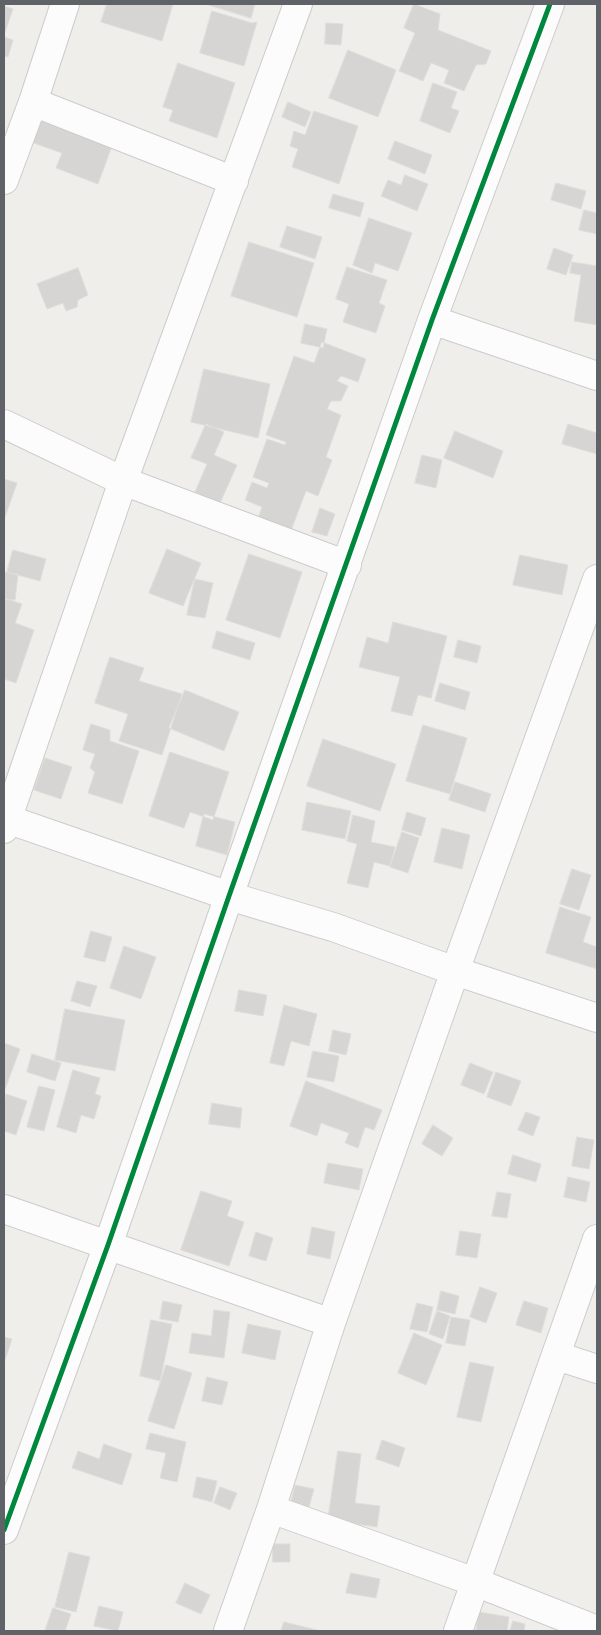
<!DOCTYPE html>
<html>
<head>
<meta charset="utf-8">
<style>
	body { margin:0 }
	#map { position:relative; width:601px; height:1635px; overflow:hidden; background:#efeeea; font-family:Barlow,sans-serif }
	canvas { display:block }
	.frame { position:absolute; inset:0; border:5px solid #5f6368; pointer-events:none }
</style>
</head>
<body>
<div id="map">
<canvas width="601" height="1635"></canvas>
<div class="frame"></div>
</div>
<script>
const g = document.querySelector('canvas').getContext('2d');
g.lineJoin = 'round';
function fillPath(path, color) {
  g.fillStyle = color;
  g.fill(path, 'evenodd');
}
function stroke(path, color, width, dash) {
  g.strokeStyle = color;
  g.lineWidth = width;
  g.lineCap = dash ? 'butt' : 'round';
  g.setLineDash(dash || []);
  g.stroke(path);
}
const building = new Path2D(`
	M107 4H173L162 41 101 22Z
	M206 4H255L251 18Z
	M414 4 440 14 438 30 491 51 486 64 476 65 464 91 444 83 449 70 431 63 423 81 399 71 415 33 404 28Z
	M4 6 13 9 4 35Z
	M212 11 252 23 257 22 244 66 200 53Z
	M326 23 343 24 341 45 325 44Z
	M4 37 13 40 8 57 4 56Z
	M348 50 396 70 378 117 329 98Z
	M178 63 235 83 217 138 169 121 173 110 163 107Z
	M433 83 457 92 451 108 459 111 450 133 420 121Z
	M46 101 119 127 98 184 56 168 62 153 31 142Z
	M288 102 311 112 305 127 282 117Z
	M314 111 358 126 339 184 292 167 298 149 290 146 294 131 305 135Z
	M395 141 432 155 425 174 388 159Z
	M405 175 428 184 417 211 381 196 388 180 401 185Z
	M556 183 586 191 581 209 551 200Z
	M333 194 364 203 360 217 329 208Z
	M584 210 597 213V234L579 230Z
	M369 218 412 233 398 271 375 263 372 273 353 265Z
	M287 226 322 237 315 259 280 247Z
	M249 242 314 263 297 317 231 296Z
	M554 248 573 255 566 275 547 269Z
	M572 262 597 266V325L574 321 581 275 570 273Z
	M347 267 387 280 379 303 385 306 376 333 343 322 349 304 336 299Z
	M78 268 88 295 78 300 77 307 66 311 63 303 47 309 37 284Z
	M305 324 327 329 323 348 301 343Z
	M322 342 366 359 358 382 341 376 337 381 348 386 341 401H331L327 409 341 415 326 457 332 460 318 496 306 491 290 533 257 521 262 507 245 500 252 482 267 488 269 483 253 477 267 439 285 445 286 442 266 435 294 356 314 363Z
	M204 369 270 384 258 438 191 422Z
	M206 424 224 432 214 455 237 465 220 503 195 492 207 464 191 458Z
	M568 424 597 433V454L562 444Z
	M455 431 503 451 493 478 444 458Z
	M422 455 442 460 436 488 415 483Z
	M4 479 17 483 4 520Z
	M320 508 335 514 327 536 312 532Z
	M167 549 201 563 183 606 149 593Z
	M13 550 46 559 40 581 7 572Z
	M249 554 302 572 280 638 226 620Z
	M520 555 568 565 562 595 513 585Z
	M4 572 18 574 15 600 4 599Z
	M195 579 213 583 205 618 187 615Z
	M4 598 22 604 15 623 34 630 16 683 4 679Z
	M393 622 447 636 431 698 418 695 412 716 391 711 400 677 359 667 367 637 388 643Z
	M217 631 255 643 250 660 212 648Z
	M458 640 481 646 477 663 454 657Z
	M110 657 144 668 139 681 182 694 162 755 119 741 128 714 95 703Z
	M440 683 470 692 465 710 435 701Z
	M185 690 239 712 224 751 169 728Z
	M91 724 110 730V741L139 751 122 804 88 793 95 772 90 768 95 754 83 750Z
	M423 725 467 738 450 794 406 781Z
	M323 739 396 764 380 811 307 786Z
	M170 752 229 772 213 820 190 812 184 828 149 816Z
	M45 758 72 767 61 799 34 790Z
	M455 782 491 794 485 812 449 800Z
	M307 802 351 811 345 839 302 830Z
	M407 812 426 818 421 836 402 830Z
	M204 814 235 822 227 855 196 846Z
	M353 815 375 821 371 842 395 847 390 866 374 862 368 888 347 883 357 844 347 841Z
	M442 828 470 835 462 869 434 862Z
	M402 832 419 838 408 873 390 867Z
	M572 869 591 875 579 910 560 904Z
	M560 907 591 917 583 942 597 947V969L546 953Z
	M91 931 112 937 105 962 84 957Z
	M124 946 156 957 141 999 110 988Z
	M77 981 97 986 90 1007 71 1001Z
	M239 990 267 995 263 1016 235 1011Z
	M284 1005 317 1014 309 1046 291 1041 284 1066 270 1063Z
	M65 1009 125 1020 115 1071 55 1060Z
	M333 1030 351 1034 346 1055 329 1051Z
	M4 1043 20 1049 4 1092Z
	M313 1051 339 1056 334 1082 307 1077Z
	M32 1054 61 1063 55 1081 27 1072Z
	M470 1063 493 1072 484 1094 461 1085Z
	M73 1070 100 1078 95 1094 101 1096 94 1119 81 1115 76 1133 57 1127Z
	M496 1072 521 1081 511 1106 487 1097Z
	M306 1081 382 1110 374 1130 365 1127 358 1148 345 1143 349 1133 321 1123 317 1136 290 1126Z
	M39 1086 55 1090 44 1131 27 1127Z
	M6 1094 27 1101 16 1135 4 1131V1103Z
	M212 1103 242 1108 240 1128 209 1124Z
	M526 1112 540 1117 533 1136 518 1130Z
	M433 1125 453 1138 442 1156 422 1144Z
	M577 1137 594 1140 589 1169 572 1166Z
	M513 1155 541 1164 536 1182 508 1174Z
	M328 1163 363 1169 359 1190 324 1183Z
	M568 1177 590 1182 586 1202 564 1197Z
	M201 1191 232 1201 227 1216 244 1222 229 1266 181 1250Z
	M497 1192 511 1194 507 1218 492 1216Z
	M312 1227 335 1232 330 1259 307 1254Z
	M460 1231 481 1234 477 1258 456 1255Z
	M256 1232 273 1238 266 1261 249 1256Z
	M480 1287 497 1293 486 1323 470 1317Z
	M441 1291 459 1296 455 1314 437 1310Z
	M163 1301 182 1305 178 1322 160 1319Z
	M524 1301 548 1308 541 1333 516 1325Z
	M417 1303 433 1307 427 1332 410 1329Z
	M214 1310 230 1312 224 1358 189 1353 192 1333 211 1336Z
	M437 1311 450 1316 443 1339 429 1334Z
	M451 1317 470 1320 465 1346 446 1343Z
	M151 1320 172 1324 160 1381 140 1376Z
	M248 1324 281 1331 275 1360 242 1353Z
	M414 1333 442 1345 426 1385 398 1373Z
	M4 1337 12 1339 4 1363Z
	M470 1362 494 1367 481 1422 457 1417Z
	M166 1365 192 1373 174 1429 148 1421Z
	M207 1377 228 1382 222 1405 202 1401Z
	M150 1433 186 1442 177 1482 160 1478 166 1453 146 1449Z
	M382 1440 405 1448 399 1467 376 1459Z
	M104 1444 132 1454 122 1485 72 1468 78 1451 99 1459Z
	M338 1451 361 1454 355 1503 380 1506 377 1527 328 1520Z
	M197 1477 217 1481 212 1502 193 1497Z
	M295 1485 314 1489 309 1507 291 1503Z
	M220 1487 237 1493 230 1510 214 1503Z
	M273 1544H290V1562H273Z
	M69 1552 90 1557 76 1612 55 1607Z
	M351 1573 380 1579 376 1598 346 1593Z
	M185 1583 210 1595 201 1614 176 1603Z
	M99 1606 123 1612 118 1631 94 1626Z
	M53 1608 71 1614 65 1631H45Z
	M479 1612 509 1617 507 1631H476Z
	M513 1621 525 1624 524 1631H510Z
	M284 1622 321 1631H281Z`);
const minor = new Path2D(`
	M33 102 234 181
	M4 180 33 102 65 4
	M432 320 597 376
	M4 424 123 481 347 565
	M4 818 229 896 333 927 455 971 597 1018
	M4 829 123 481 298 4
	M4 1209 331 1323
	M557 1356 597 1369
	M271 1509 475 1582 597 1630
	M4 1530 108 1245 229 896 432 320 550 4
	M228 1631 271 1509 331 1323 455 971 597 579
	M458 1631 597 1239`);
const cycleway = new Path2D(`
	M4 1530 108 1245 229 896 432 320 550 4`);
fillPath(building, '#d6d5d3');
stroke(building, '#deddd9', 1);
stroke(minor, '#cbcccc', 30);
stroke(minor, '#fdfcfc', 28);
stroke(cycleway, '#00873e', 5);
</script>
</body>
</html>
